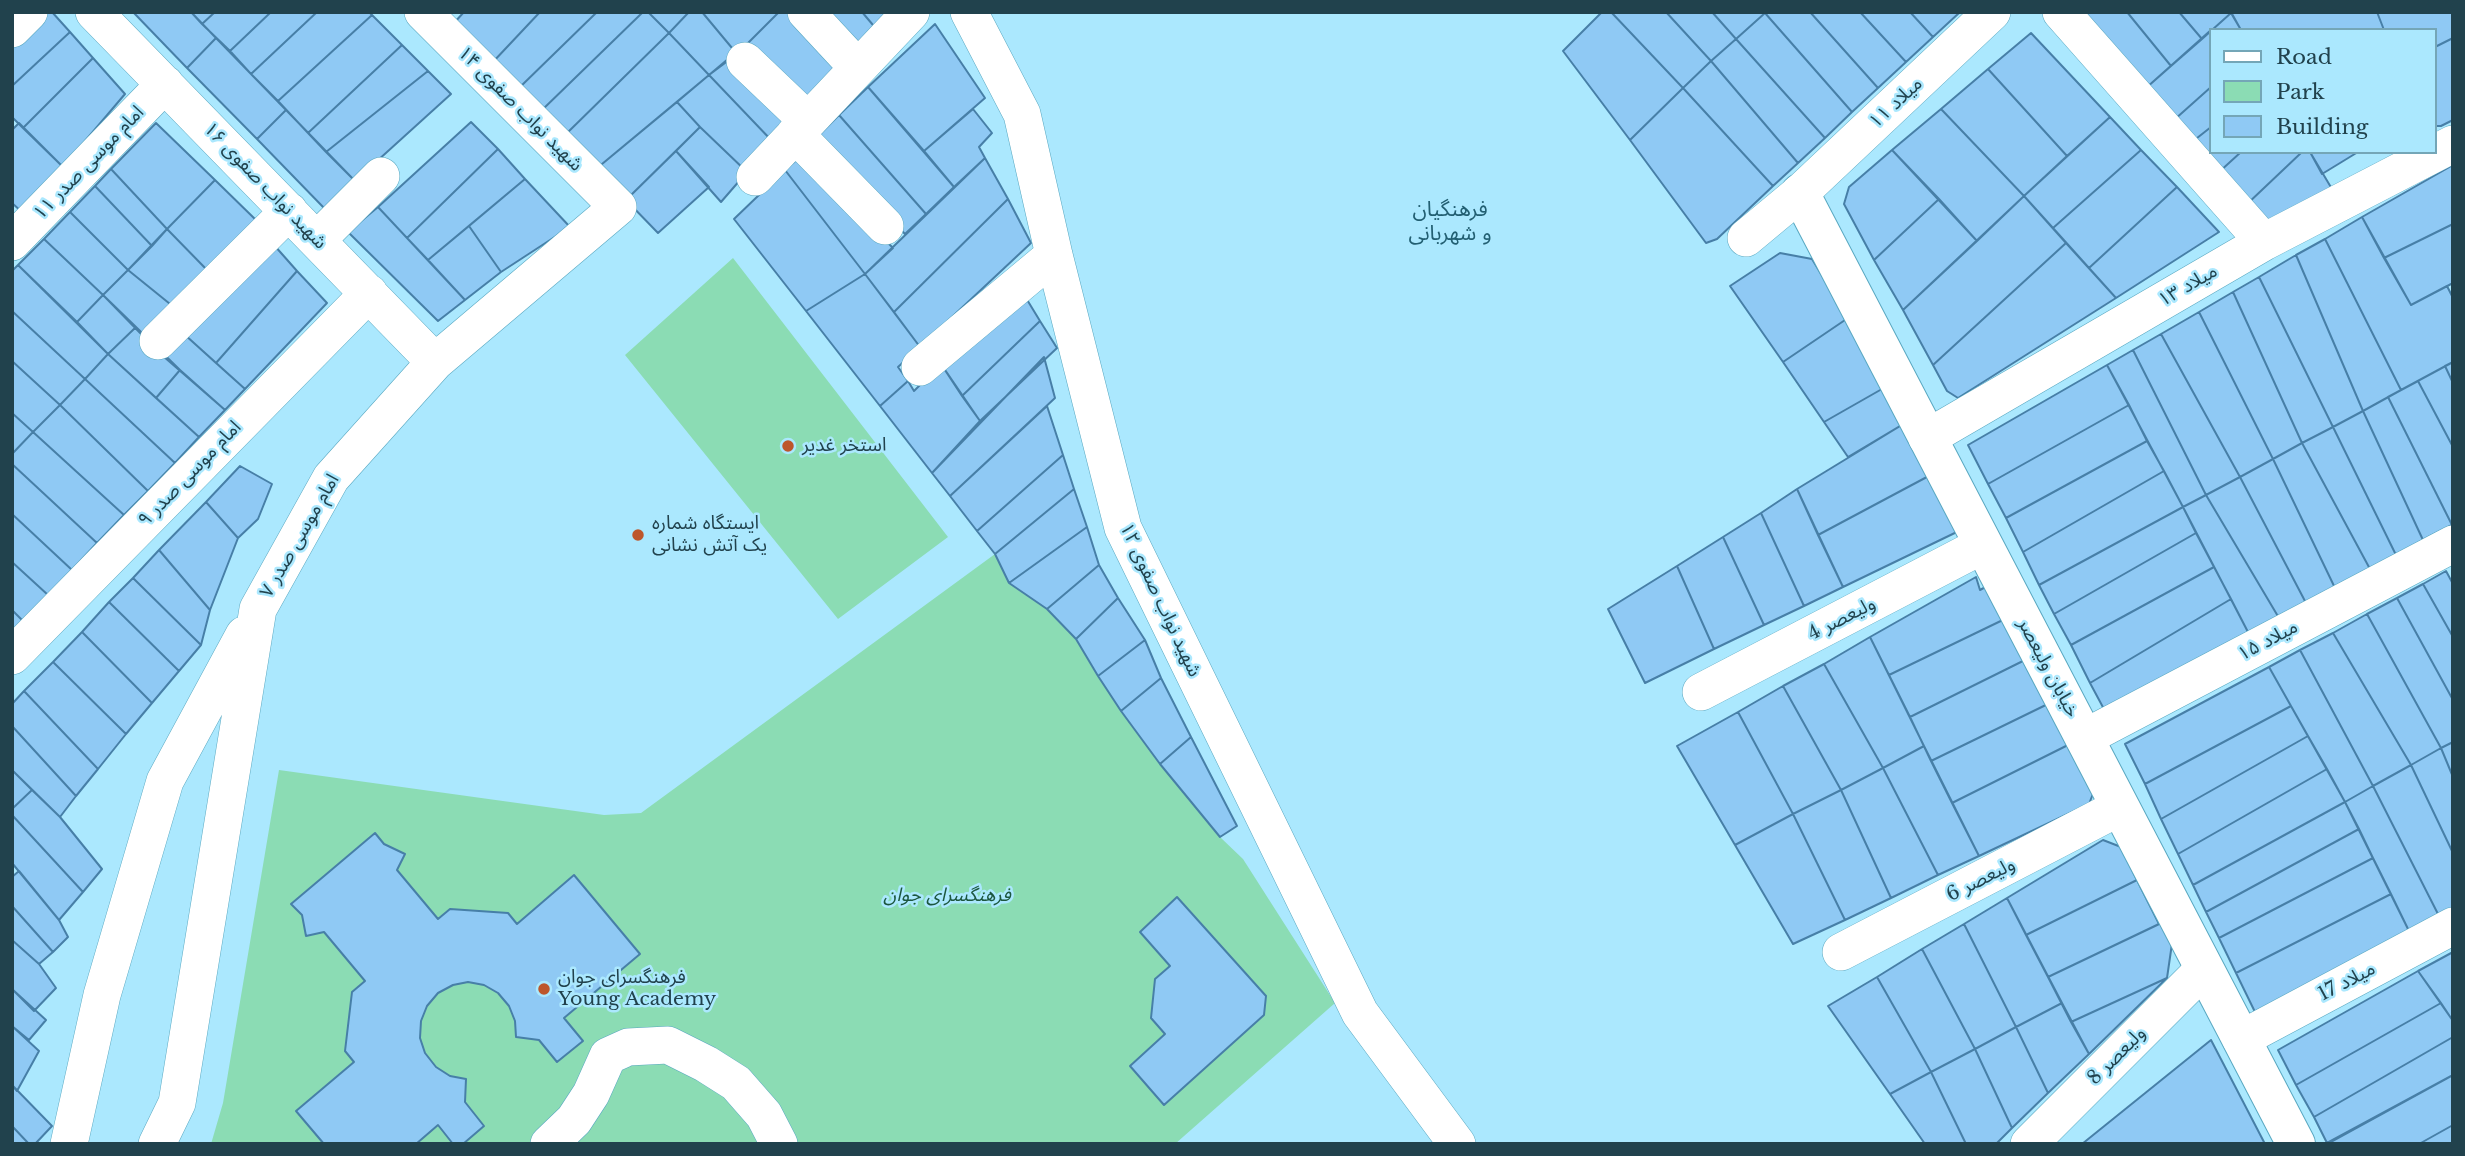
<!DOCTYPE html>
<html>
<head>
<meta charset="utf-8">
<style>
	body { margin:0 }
	#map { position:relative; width:2465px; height:1156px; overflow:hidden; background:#abe8fe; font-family:"Libre Baskerville",serif }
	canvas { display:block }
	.frame { position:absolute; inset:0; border:14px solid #21424d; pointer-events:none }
	.legend { position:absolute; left:2209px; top:28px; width:228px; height:126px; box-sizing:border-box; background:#abe8fe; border:2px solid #74a6b7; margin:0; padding:9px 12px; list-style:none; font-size:21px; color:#21424d }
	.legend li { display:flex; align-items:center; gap:14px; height:35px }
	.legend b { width:35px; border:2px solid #74a6b7 }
</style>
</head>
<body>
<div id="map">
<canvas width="2465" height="1156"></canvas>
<div class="frame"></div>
<ul class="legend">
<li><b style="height:9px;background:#fff"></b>Road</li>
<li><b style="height:19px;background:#8bdcb4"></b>Park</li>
<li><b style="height:19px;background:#8fc9f4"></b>Building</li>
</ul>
</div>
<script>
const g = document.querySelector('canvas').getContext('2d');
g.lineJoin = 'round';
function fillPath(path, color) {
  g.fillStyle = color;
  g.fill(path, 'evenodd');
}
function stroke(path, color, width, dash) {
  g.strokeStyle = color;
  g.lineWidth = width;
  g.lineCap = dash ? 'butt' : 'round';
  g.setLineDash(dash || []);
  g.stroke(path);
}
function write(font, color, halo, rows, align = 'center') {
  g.font = font + ' "Libre Baskerville","Noto Sans Arabic",serif';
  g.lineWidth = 5;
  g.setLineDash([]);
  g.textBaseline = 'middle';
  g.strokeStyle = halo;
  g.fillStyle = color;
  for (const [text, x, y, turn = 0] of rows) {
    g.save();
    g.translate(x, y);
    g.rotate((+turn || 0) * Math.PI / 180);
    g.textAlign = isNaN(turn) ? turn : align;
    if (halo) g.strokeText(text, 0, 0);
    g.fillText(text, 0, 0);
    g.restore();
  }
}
const green = new Path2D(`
	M733 258 948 537 838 619 625 355Z
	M995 554 1009 583 1047 609 1076 639 1121 711 1160 764 1220 837 1243 859 1335 1003 1175 1144H211L223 1103 279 770 604 815 641 813Z`);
const building = new Path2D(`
	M47 12H52L70 32 12 86V45Z
	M133 12H191L216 38 187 68Z
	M191 12H215L202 24Z
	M215 12H271L230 51 202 24Z
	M271 12H317L251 74 230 51Z
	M317 12H369L372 15 278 101 251 74Z
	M464 12H540L492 63 454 23Z
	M540 12H597L518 89 492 63Z
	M597 12H643L540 112 518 89Z
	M643 12H648L669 33 564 136 540 112Z
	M648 12H689L669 33Z
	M689 12H702L737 54 709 75 669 33Z
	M702 12H779L737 54Z
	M779 12H792L845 66 809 106 745 46Z
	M820 12H862L878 31 859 51Z
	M862 12H896L878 31Z
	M1602 12H1611L1683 88 1630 140 1563 51Z
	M1611 12H1666L1711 61 1683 88Z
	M1666 12H1712L1736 39 1711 61Z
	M1712 12H1765V13L1736 39Z
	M1810 12H1860L1906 62 1878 88Z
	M1810 12 1878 88 1852 112 1765 13Z
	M1860 12H1910L1933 37 1906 62Z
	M1910 12H1959V13L1933 37Z
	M2082 12H2127L2171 66 2146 88Z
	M2127 12H2179L2202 39 2171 66Z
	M2179 12H2231V13L2202 39Z
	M2231 12H2377L2384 30H2241Z
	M2377 12H2453V38L2435 47V30H2384Z
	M1765 13 1852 112 1825 138 1736 39Z
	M2231 13 2241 30H2212Z
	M372 15 402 45 308 133 278 101Z
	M935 24 985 98 924 151 868 87Z
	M2211 30V87L2174 120 2146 88Z
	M70 32 93 58 23 128 12 117V86Z
	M669 33 709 75 596 169 564 136Z
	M2031 33 2110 117 2067 156 1988 69Z
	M216 38 286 110 257 139 187 68Z
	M2453 38V120L2441 126H2435V47Z
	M1736 39 1825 138 1798 163 1711 61Z
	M402 45 428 71 326 152 308 133Z
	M93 58 125 94 63 167 23 128Z
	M728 59 793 120 773 142 709 75Z
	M1711 61 1798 163 1773 186 1683 88Z
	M1988 69 2067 156 2024 196 1941 109Z
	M428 71 451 94 355 181 326 152Z
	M709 75 773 142 747 172 700 127 677 102Z
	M868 87 954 187 926 214 839 115Z
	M2211 87V127L2192 142 2174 120Z
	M1683 88 1773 186 1717 239 1706 243 1630 140Z
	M677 102 700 127 626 200 596 169Z
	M973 109 992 133 979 147 985 158 954 187 924 151Z
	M1941 109 2024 196 1977 241 1892 150Z
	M286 110 355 181 325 209 257 139Z
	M839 115 926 214 905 234 813 141Z
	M2110 117 2141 150 2053 228 2024 196Z
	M471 122 498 149 407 238 378 207Z
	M19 123 63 167 23 213 12 203V130Z
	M156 123 215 180 167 229 111 169Z
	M700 127 747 172 721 202 676 151Z
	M2211 127V152H2241L2218 173 2192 142Z
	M498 149 525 179 428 260 407 238Z
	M1892 150 1939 199 1874 260 1844 204 1849 187Z
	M2141 150 2177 187 2089 268 2053 228Z
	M676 151 709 187 658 233 626 200Z
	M2241 152H2302L2245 206 2218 173Z
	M2302 152H2310L2332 189 2275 224 2245 206Z
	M2310 152H2358L2322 174Z
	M802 155 893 248 865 274 785 170Z
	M985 158 1008 199 894 312 865 274Z
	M2453 165V224L2384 258 2362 217Z
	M111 169 167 229 152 246 95 186Z
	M785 170 865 274 806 311 734 219Z
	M525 179 570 227 501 272 469 226Z
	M215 180 257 221 209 272 167 229Z
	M95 186 152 246 128 270 70 212Z
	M2177 187 2219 232 2116 298 2089 268Z
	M2024 196 2066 243 1933 365 1903 310Z
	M1008 199 1031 243 920 347 894 312Z
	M1939 199 1977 241 1903 310 1874 260Z
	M378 207 465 300 438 321 348 232Z
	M70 212 128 270 103 295 44 239Z
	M2362 217 2411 305 2447 286 2453 298V362L2401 390 2325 239Z
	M2453 224V283L2411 305 2384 258Z
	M469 226 501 272 465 300 428 260Z
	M167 229 209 272 175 308 128 270Z
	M44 239 103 295 77 322 18 265Z
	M2325 239 2401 390 2363 411 2296 255Z
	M2066 243 2116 298 1958 398 1947 391 1933 365Z
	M274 245 297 271 216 363 184 334Z
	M1780 253 1812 259 1848 318 1783 362 1730 286Z
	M2296 255 2363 411 2333 427 2259 277Z
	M18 265 108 354 85 379 12 311V271Z
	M128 270 175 308 146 339 103 295Z
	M297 271 327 303 245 389 216 363Z
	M865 274 920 347 898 367 908 381 880 406 806 311Z
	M2259 277 2333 427 2302 443 2233 292Z
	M2233 292 2302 443 2273 459 2199 312Z
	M103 295 136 327 108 354 77 322Z
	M1026 298 1040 321 962 396 941 364Z
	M12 311 85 379 60 405 12 361Z
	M2199 312 2273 459 2240 477 2161 334Z
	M1848 318 1889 385 1824 422 1783 362Z
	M1040 321 1057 348 980 421 962 396Z
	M136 327 180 370 156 398 108 354Z
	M184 334 245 389 225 410 163 356Z
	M2161 334 2240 477 2206 495 2133 350Z
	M2133 350 2206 495 2183 507 2107 365Z
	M108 354 199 437 175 463 85 379Z
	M1044 357 1055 398 950 496 932 473Z
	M12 361 60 405 33 432 12 413Z
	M2453 362V383L2445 366Z
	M941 364 980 421 932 473 880 406 908 381 914 391Z
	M2107 365 2129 405 1988 484 1968 445Z
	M2445 366 2453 383V447L2418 381Z
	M180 370 225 410 199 437 156 398Z
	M85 379 175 463 148 491 60 405Z
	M2418 381 2453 447 2452 525 2388 397Z
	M1889 385 1910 420 1848 457 1824 422Z
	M2388 397 2452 525 2423 540 2363 411Z
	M60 405 148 491 124 515 33 432Z
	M2129 405 2147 441 2006 518 1988 484Z
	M1047 406 1063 455 977 531 950 496Z
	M2363 411 2423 540 2396 555 2333 427Z
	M12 413 33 432 12 454Z
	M1910 420 1940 470 1818 535 1797 489Z
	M2333 427 2396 555 2370 569 2302 443Z
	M33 432 124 515 97 543 12 464V454Z
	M2147 441 2164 471 2023 552 2006 518Z
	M2302 443 2370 569 2335 588 2273 459Z
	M1063 455 1074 489 995 554 977 531Z
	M2273 459 2335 588 2306 603 2240 477Z
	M12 464 97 543 72 570 12 514Z
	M240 466 272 484 258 519 238 538 206 502Z
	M1940 470 1963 529 1843 587 1818 535Z
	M2164 471 2183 507 2039 585 2023 552Z
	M2240 477 2306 603 2279 618 2206 495Z
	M1074 489 1087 527 1009 583 995 554Z
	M1797 489 1843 587 1804 606 1761 513Z
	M2206 495 2279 618 2249 634 2183 507Z
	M206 502 238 538 210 610 159 550Z
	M2183 507 2196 533 2054 614 2039 585Z
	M1761 513 1804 606 1764 625 1723 537Z
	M12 514 72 570 48 595 12 562Z
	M1087 527 1099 565 1047 609 1009 583Z
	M2196 533 2214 567 2071 645 2054 614Z
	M1723 537 1764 625 1714 649 1677 566Z
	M159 550 210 610 201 645 133 578Z
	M12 562 48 595 23 621 12 610Z
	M1099 565 1118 598 1076 639 1047 609Z
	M1677 566 1714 649 1645 683 1608 609Z
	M2214 567 2231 599 2090 683 2071 645Z
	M2446 571 2453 584V637L2423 584Z
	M1976 577 1980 590 1991 584 2009 617 1889 675 1870 637Z
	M133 578 201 645 179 671 109 602Z
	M2423 584 2453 637V700L2397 598Z
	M1118 598 1145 640 1098 676 1076 639Z
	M2397 598 2453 700V742L2441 748 2367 614Z
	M2231 599 2249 634 2105 711 2090 683Z
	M109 602 179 671 152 703 82 632Z
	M12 610 23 621 12 632Z
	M2367 614 2441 748 2411 765 2333 633Z
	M2009 617 2031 657 1910 717 1889 675Z
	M82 632 152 703 126 734 53 662Z
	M2333 633 2411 765 2373 786 2300 650Z
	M1870 637 1924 746 1883 768 1824 664Z
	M1145 640 1161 678 1121 711 1098 676Z
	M2300 650 2373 786 2345 802 2269 667Z
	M2031 657 2054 701 1931 761 1910 717Z
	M53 662 126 734 98 769 24 691Z
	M1824 664 1883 768 1841 790 1783 686Z
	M2269 667 2291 706 2145 784 2125 744Z
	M1161 678 1191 737 1160 764 1121 711Z
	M1783 686 1841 790 1793 814 1738 712Z
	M24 691 98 769 76 796 12 726V704Z
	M2054 701 2076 741 1952 803 1931 761Z
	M2291 706 2308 736 2161 819 2145 784Z
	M1738 712 1793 814 1735 845 1677 746Z
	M12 726 76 796 60 817 12 770Z
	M2308 736 2327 769 2178 854 2161 819Z
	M1191 737 1237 826 1220 837 1160 764Z
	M2076 741 2098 781 2089 804 1979 856 1952 803Z
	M2453 742V777L2441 748Z
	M1924 746 1979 856 1938 875 1883 768Z
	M2441 748 2453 777V853L2411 765Z
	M2411 765 2453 853V908L2439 916 2373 786Z
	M1883 768 1938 875 1891 898 1841 790Z
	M2327 769 2345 802 2193 885 2178 854Z
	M12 770 32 790 12 809Z
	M2373 786 2439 916 2409 931 2345 802Z
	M32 790 60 817 102 869 83 892 12 815V809Z
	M1841 790 1891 898 1845 920 1793 814Z
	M2345 802 2359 829 2206 912 2193 885Z
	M1793 814 1845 920 1793 944 1735 845Z
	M12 815 83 892 59 920 12 863Z
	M2359 829 2373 858 2219 938 2206 912Z
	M375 833 384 844 405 854 397 870 438 919 450 909 508 913 517 924 574 875 640 954 564 1018 583 1041 557 1062 539 1040 516 1037 515 1021 509 1006 498 993 484 985 468 982 453 985 438 993 427 1006 421 1021 420 1038 425 1053 436 1067 450 1076 466 1079 465 1102 484 1126 463 1144H453L438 1125 416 1144H324L296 1111 354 1062 345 1051 352 992 365 981 324 932 306 936 302 915 291 904Z
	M2103 840 2121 847 2137 880 2026 935 2007 898Z
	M2373 858 2391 894 2236 973 2219 938Z
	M19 871 59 920 68 937 53 952 12 906V877Z
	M2137 880 2159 924 2048 977 2026 935Z
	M2391 894 2409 931 2255 1012 2236 973Z
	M1177 897 1266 996 1264 1015 1164 1105 1130 1066 1165 1034 1151 1018 1155 979 1170 966 1140 932Z
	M2007 898 2062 1003 2016 1027 1964 924Z
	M12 906 53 952 39 964 12 940Z
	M2176 916 2167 978 2071 1022 2048 977Z
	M1964 924 2016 1027 1975 1049 1922 949Z
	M12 940 39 964 56 988 34 1011 12 989Z
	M1922 949 1975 1049 1931 1072 1877 977Z
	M2453 952V1021L2418 971Z
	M2418 971 2441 1003 2296 1085 2278 1050Z
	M1877 977 1931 1072 1890 1094 1828 1006Z
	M2167 978 2089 1054 2071 1022Z
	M12 989 46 1020 29 1040 12 1026Z
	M2062 1003 2089 1054 2048 1093 2016 1027Z
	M2441 1003 2453 1021V1037L2314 1117 2296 1085Z
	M12 1026 39 1051 17 1091 12 1085Z
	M2016 1027 2048 1093 2012 1128 1975 1049Z
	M2453 1037V1075L2327 1143 2314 1117Z
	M2211 1040 2265 1144H2082Z
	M1975 1049 2012 1128 1996 1144H1966L1931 1072Z
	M1931 1072 1966 1144H1925L1890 1094Z
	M2453 1075V1125L2419 1144H2327Z
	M12 1085 52 1126 35 1144H29L12 1126Z
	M2453 1125V1144H2419Z
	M12 1126 29 1144H12Z`);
const street = new Path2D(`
	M94 12 435 362
	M806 12 858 68
	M969 12 1022 114 1054 255 1123 528 1360 1013 1457 1144
	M2061 12 2264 242
	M12 29 29 12
	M745 61 808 121
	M795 134 885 226
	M755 177 911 12
	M1746 238 1800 193 1992 12
	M317 240 381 176
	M12 242 165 84
	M158 341 289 211
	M920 367 1054 255
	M1927 438 2264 242 2453 144
	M12 656 369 293
	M1701 692 1983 545
	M2084 738 2453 544
	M1841 952 2120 807
	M2241 1039 2453 926
	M69 1144 102 995 165 781 244 635
	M157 1144 177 1103 258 609 331 478 435 362 618 207 423 12
	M549 1144 574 1120 591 1094 608 1056 628 1047 668 1045 706 1064 736 1083 764 1115 779 1144
	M2029 1144 2204 969`);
const secondary = new Path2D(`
	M1800 193 2296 1144`);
const markers = [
	[788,446,7,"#bd562b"],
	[638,535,7,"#bd562b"],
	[544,989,7,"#bd562b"]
];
const streetNames = [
	["میلاد ۱۱",1896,103,-43],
	["شهید نواب صفوی ۱۴",520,109,45],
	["امام موسی صدر ۱۱",89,163,-46],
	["شهید نواب صفوی ۱۶",265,186,46],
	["میلاد ۱۳",2188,286,-30],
	["امام موسی صدر ۹",190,474,-46],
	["امام موسی صدر ۷",300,536,-60],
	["شهید نواب صفوی ۱۲",1160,600,65],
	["ولیعصر 4",1842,619,-27],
	["میلاد ۱۵",2268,641,-28],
	["خیابان ولیعصر",2048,668,62],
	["ولیعصر 6",1981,880,-27],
	["میلاد 17",2347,982,-28],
	["ولیعصر 8",2117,1056,-45]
];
const poiNames = [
	["استخر غدیر",802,446],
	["ایستگاه شماره",652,524],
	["یک آتش نشانی",652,546],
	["فرهنگسرای جوان",558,978],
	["Young Academy",558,1000]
];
const parkNames = [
	["فرهنگسرای جوان",947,896]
];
const neighbourhoodNames = [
	["فرهنگیان",1450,210],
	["و شهربانی",1450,234]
];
fillPath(green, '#8bdcb4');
fillPath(building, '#8fc9f4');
stroke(building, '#477fa7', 2);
stroke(street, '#59a8c1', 38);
stroke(secondary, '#59a8c1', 40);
stroke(street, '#fff', 37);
stroke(secondary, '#fff', 38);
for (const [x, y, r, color] of markers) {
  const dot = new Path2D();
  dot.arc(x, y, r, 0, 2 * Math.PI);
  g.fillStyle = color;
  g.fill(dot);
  stroke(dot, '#abe8fe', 2.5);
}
write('19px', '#21424d', '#abe8fe', streetNames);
write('19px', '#21424d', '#abe8fe', poiNames, 'left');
write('italic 19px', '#1c573e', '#abe8fe', parkNames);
write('21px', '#225f72', '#abe8fe', neighbourhoodNames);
</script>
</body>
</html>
